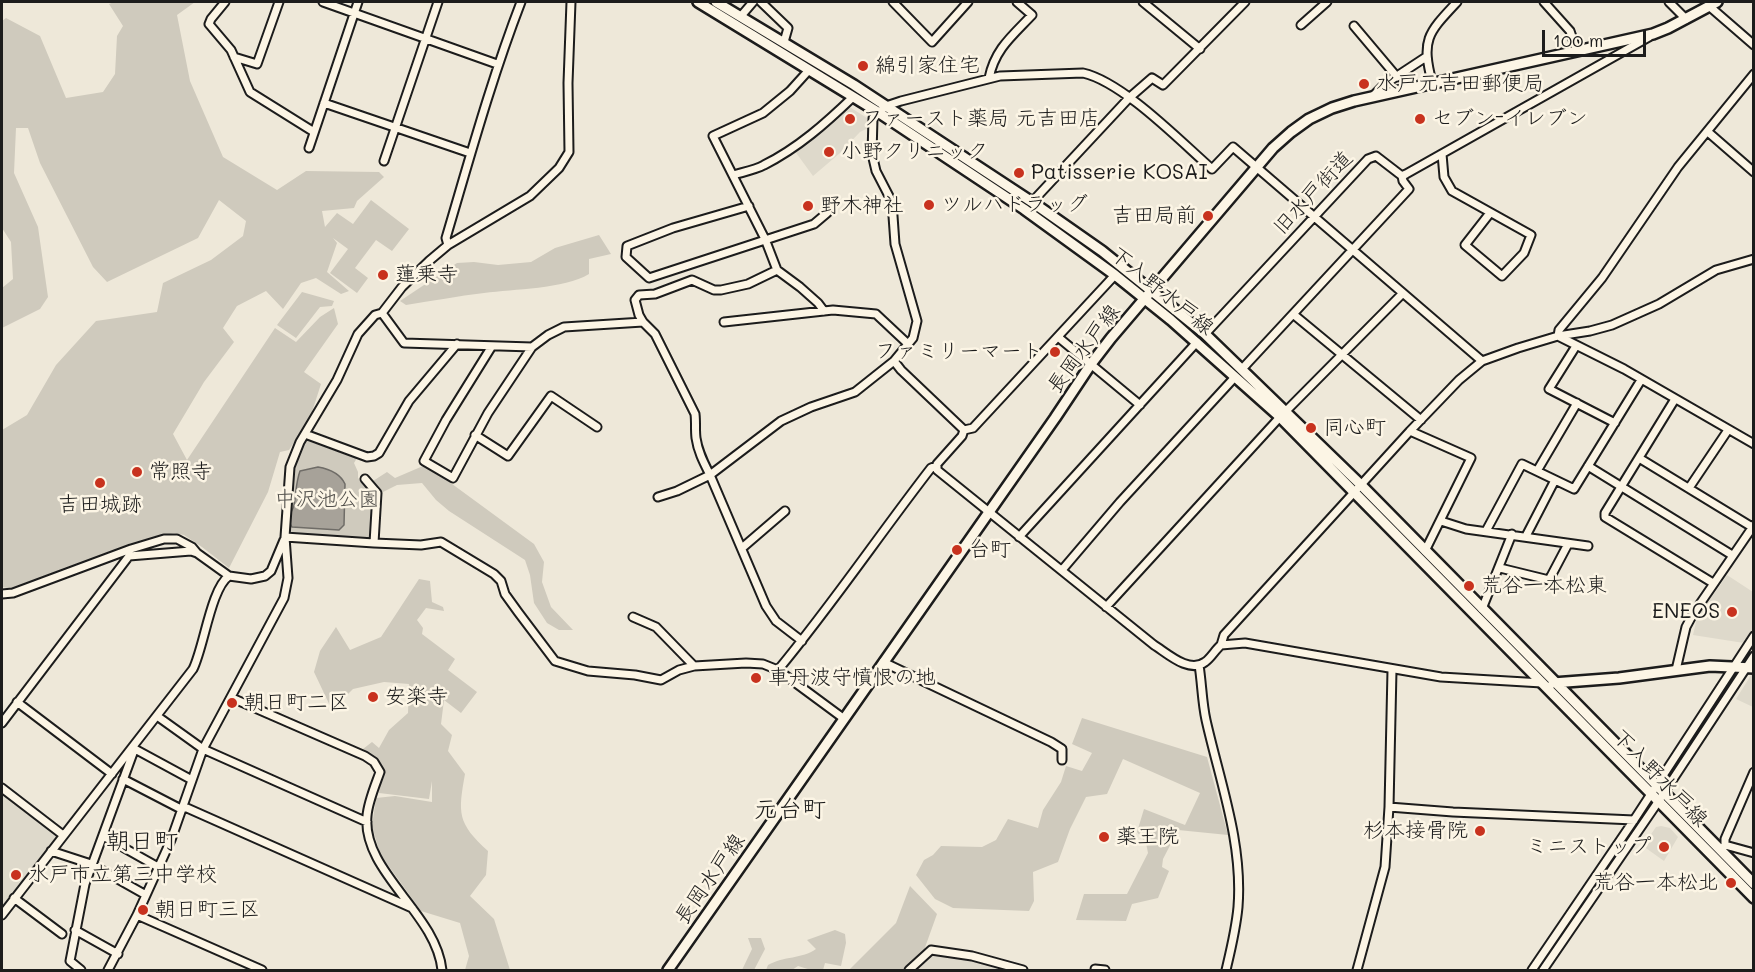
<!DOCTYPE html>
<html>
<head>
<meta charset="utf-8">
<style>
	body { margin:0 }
	#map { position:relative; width:1755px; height:972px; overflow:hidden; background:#eee8d9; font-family:Mali,sans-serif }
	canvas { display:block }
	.frame { position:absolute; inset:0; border:3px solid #1c1c1c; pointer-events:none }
	.scale { position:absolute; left:1542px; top:30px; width:104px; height:27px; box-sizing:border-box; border:3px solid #1c1c1c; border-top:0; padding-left:8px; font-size:18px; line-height:21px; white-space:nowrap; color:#1c1c1c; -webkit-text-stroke:4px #fcf5e5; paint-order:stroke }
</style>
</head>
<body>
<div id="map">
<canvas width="1755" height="972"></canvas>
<div class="frame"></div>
<div class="scale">100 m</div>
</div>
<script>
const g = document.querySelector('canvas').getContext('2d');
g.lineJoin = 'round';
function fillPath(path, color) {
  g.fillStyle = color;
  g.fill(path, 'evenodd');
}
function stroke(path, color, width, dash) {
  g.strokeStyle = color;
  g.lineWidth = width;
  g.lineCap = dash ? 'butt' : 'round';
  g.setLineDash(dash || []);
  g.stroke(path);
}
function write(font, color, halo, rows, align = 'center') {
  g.font = font + ' Mali,"Klee One",sans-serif';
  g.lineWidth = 5;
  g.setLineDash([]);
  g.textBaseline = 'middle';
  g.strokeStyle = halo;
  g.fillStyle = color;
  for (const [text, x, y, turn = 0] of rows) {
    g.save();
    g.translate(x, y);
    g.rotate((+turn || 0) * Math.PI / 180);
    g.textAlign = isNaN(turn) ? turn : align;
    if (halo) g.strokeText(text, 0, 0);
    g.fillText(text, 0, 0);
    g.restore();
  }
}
const built = new Path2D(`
	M848 106 867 118 868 128 860 132 840 153 813 176 794 150 819 133Z
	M1727 575 1753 592V628L1744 643 1693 635 1697 618Z
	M1753 672V707L1736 699Z
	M2 792 56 834 58 838 2 913Z
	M1661 826 1670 828 1678 837 1664 861 1643 846 1656 827Z
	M934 953 967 959 1010 970H915Z`);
const green = new Path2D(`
	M114 2H195L177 15 190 81 223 157 277 190 306 171 379 172 384 177 357 201 354 208 322 211 325 227 337 213 353 224 371 200 409 229 392 251 376 240 355 268 368 278 357 293 330 273 348 249 333 238 337 243 327 272 349 291 341 294 316 278 301 283 283 309 266 291 237 306 223 328 234 342 204 382 173 434 187 460 275 328 296 342 320 317 334 308 338 324 304 372 321 384 310 418 289 450 280 452 268 492 229 568 202 547 184 535 174 533 130 546 13 589 2 587V430L27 415 56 365 96 321 157 312 163 283 211 260 243 236 246 221 219 200 198 238 107 282 93 267 40 163 28 128H16L14 173 38 227 48 297 40 309 2 328V288L13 279 11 242 2 228V21L6 18 40 36 66 98 103 92 115 74 117 36 123 26 109 4Z
	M599 235 611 254 589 259V274C564 289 514 289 484 293 458 296 432 301 406 305L400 301 457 263 474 262 498 265 531 262 555 248Z
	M302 292 334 301 332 306 320 307 296 338 277 325Z
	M305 440 357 458 354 463 358 472V478L373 494 370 537 368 541 291 534 288 530 294 469Z
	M423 466 448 481 534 544 544 562 542 582 551 607 573 630H559L547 623 534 603 530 575 525 560 449 511 436 500 422 483 397 485 383 492 373 481 387 472 395 478Z
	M419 579 430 581 432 602 443 607 444 611 426 608 417 620 423 628 422 634 455 659 448 670 477 692 461 713 444 700 441 724 452 735 448 751 465 774C458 813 457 823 488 851L486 875 470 896 494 919 510 970H465L469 956 460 923 421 911 380 854 372 826 376 798 395 796 432 802V781L429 799 379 793 382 766 363 749 372 742 379 748 389 730 408 713 409 684 384 682 353 689 332 710 314 672 320 651 336 627 350 650 381 637Z
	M1082 718 1207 757 1228 835 1178 830 1163 859 1162 867 1169 871 1158 898 1132 904 1126 921 1076 920 1084 894H1127L1148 853 1146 843 1137 832 1144 809 1185 825 1200 793 1123 759 1107 794 1086 797 1070 829 1058 862 1033 872 1034 901 1029 911 953 908 935 899 916 875 924 860 933 855 941 846 982 847 996 840 1008 819 1038 828 1043 810 1061 782 1066 766 1082 771 1092 753 1072 744Z
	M910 886 937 914 923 953 905 970H849L896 923Z
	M835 930 845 934 846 943 841 966 825 963 823 970H811L798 966 792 970H766L768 965C784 956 802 959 816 949L807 940Z
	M748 938H761L765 949 754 970H742L752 949Z`);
const water = new Path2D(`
	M318 467C329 469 340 473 345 484L344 525 339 530 292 527C289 522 289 523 289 518 290 511 293 511 294 505 296 493 296 482 300 471Z`);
const minor = new Path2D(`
	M225 2 211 19 209 24 231 50 250 92 314 132
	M323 2 497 64
	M761 2 788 28 784 42
	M893 2 932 42 968 2
	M1143 2 1200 49
	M1544 2 1570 31 1577 51
	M1669 2 1686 19
	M1709 6 1754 45
	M741 16 753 2
	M1301 25 1327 2
	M1354 26 1397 77
	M234 57 257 64 279 2
	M809 70 790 91 763 113 713 136 765 239 777 270 800 287 818 303 824 311
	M1754 74 1678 167 1602 278 1559 330 1558 336 1624 369 1754 444
	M989 78C995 49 1012 36 1032 15L1017 2
	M1432 82C1421 39 1428 33 1457 2
	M1372 97 1385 84 1426 57
	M324 103 470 153
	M1708 132 1754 172
	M309 148 358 2
	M1442 154 1444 177 1452 191 1531 235 1524 253 1502 276 1465 245 1490 213
	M384 161 438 2
	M733 175C743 172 755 170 764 165 798 148 826 123 853 97
	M1032 202 1129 98 1152 78 1163 85 1245 2
	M749 206 673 228 627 246 626 257 649 278 814 224 827 213
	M448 245 446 238C470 157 491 80 521 2
	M777 270 748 284 721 290H714L692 280 655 294 639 295 635 300 639 315 643 322 655 334 695 414C696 422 695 430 696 438 698 452 704 463 710 475L766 606 776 621 802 641
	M382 313 404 343 532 347
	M1293 314 1421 420
	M724 322 833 310 876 314 908 344
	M1205 334 1368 159 1376 156 1402 176 1406 174 1649 37
	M1058 337 1140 405
	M492 346 446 420 424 461 453 478 488 413 532 347 548 335 564 327 643 322
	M1576 346 1549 389 1615 423
	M1482 361 1233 147 1212 169C1180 141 1123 82 1083 73L1000 76 901 101 886 106 873 118 872 154 876 171 892 202 895 244 917 321 913 338 894 361 901 370 964 430 962 436 937 464V470L1154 645C1167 653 1189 674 1205 662 1211 658 1215 650 1221 645L1245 643 1441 677 1542 683
	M1242 369 1409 189 1403 181 1402 176
	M1675 399 1605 513V517L1713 583
	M1286 411 1403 293
	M964 430 973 428 1115 275
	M1410 431 1471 458 1425 551
	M305 434 367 457 374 456 379 453 409 401 457 344
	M475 435 508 456 551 396 597 427
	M1639 458 1752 527
	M1588 466 1732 555
	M1537 471 1577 403
	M365 479 377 493 374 543
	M1689 488 1728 430
	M658 497 677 491 710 475 781 421 811 407 855 392 894 361
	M1441 521 1466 529 1588 546
	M1486 531 1522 464 1574 489 1641 380
	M1526 536 1555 480
	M285 537 374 543 421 545 441 542 494 574 501 581 505 594 518 612 555 661 588 671 635 675 661 680 679 670 694 666 746 663 763 664 778 670 843 718
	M1019 537 1197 342
	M742 548 785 511
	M1500 568 1549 580 1568 544
	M1062 570 1120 502 1235 377
	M2 594 13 593 131 549 164 539H177L192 547 197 553
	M1106 607 1280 417
	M1482 609 1512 534
	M633 617 656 627 694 666
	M1221 645 1224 635 1410 431 1459 380 1482 361 1518 348 1558 336 1590 331 1612 325 1659 304 1716 270 1754 259
	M883 662 1051 742 1062 749V760
	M1199 665C1202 684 1202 702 1206 720 1220 782 1243 843 1238 907 1236 929 1231 949 1226 970
	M778 670C832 605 879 535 931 468L936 466
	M1676 670 1686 627 1693 614 1754 525
	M232 698 365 756 374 762 380 772C375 786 368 802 367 816 362 872 436 913 442 970
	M17 702 112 774
	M157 716 203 749 367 822
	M2 723 129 556 191 551 197 553 229 576 251 579 265 576 271 571 284 540
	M123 779 179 808H187L412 908
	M2 788 63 835
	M1389 807 1453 812 1634 820
	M103 836 158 867
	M1725 845 1754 853
	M1721 850 1725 845V839L1754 772
	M51 851 91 864 146 895
	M14 898 62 934
	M2 915 193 669C204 647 211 588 229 576
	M137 915 262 970
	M75 930 118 954
	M81 970 70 961 85 884 133 753V748L192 780
	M108 970 137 915 171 840 203 749 284 598 288 578 285 537 290 467 300 442 337 380 358 334 375 315 382 313 402 287 429 261 448 245 530 196 559 168 569 152 568 83 571 2
	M909 970 931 950 972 956 1023 970
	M1095 970V969L1105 970
	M1357 970 1385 867 1389 807 1392 670
	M1532 970 1634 820 1754 636
	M1543 970 1658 802 1754 656`);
const major = new Path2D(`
	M698 2 878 112 1024 209 1115 275 1171 320 1280 417 1754 898
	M716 2 854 85 1032 202 1102 251 1205 334 1361 485 1754 884
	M1553 683 1619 678 1710 666 1754 668
	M668 970 1055 418 1091 364 1111 338 1273 148 1291 132 1309 119 1332 108 1354 101 1653 34 1668 28 1717 2`);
const markers = [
	[863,66,6,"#c8321e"],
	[1364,84,6,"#c8321e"],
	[850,119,6,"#c8321e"],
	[1420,119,6,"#c8321e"],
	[829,152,6,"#c8321e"],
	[1019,173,6,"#c8321e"],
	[929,205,6,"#c8321e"],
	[808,206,6,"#c8321e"],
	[1208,216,6,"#c8321e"],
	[383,275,6,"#c8321e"],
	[1055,352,6,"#c8321e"],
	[1311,428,6,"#c8321e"],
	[137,472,6,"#c8321e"],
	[100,483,6,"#c8321e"],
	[957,550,6,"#c8321e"],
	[1469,586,6,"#c8321e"],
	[1732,612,6,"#c8321e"],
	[756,678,6,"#c8321e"],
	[373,697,6,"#c8321e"],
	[232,703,6,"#c8321e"],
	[1480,831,6,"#c8321e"],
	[1104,837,6,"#c8321e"],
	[1664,847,6,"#c8321e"],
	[16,875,6,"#c8321e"],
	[1731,883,6,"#c8321e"],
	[143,910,6,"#c8321e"]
];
const poiNames = [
	["綿引家住宅",875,66],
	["水戸元吉田郵便局",1376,84],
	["ファースト薬局 元吉田店",862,119],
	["セブン-イレブン",1432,119],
	["小野クリニック",841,152],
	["Patisserie KOSAI",1031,173],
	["ツルハドラッグ",941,205],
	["野木神社",820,206],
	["吉田局前",1196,216,"right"],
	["蓮乗寺",395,275],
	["ファミリーマート",1043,352,"right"],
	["同心町",1323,428],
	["常照寺",149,472],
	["吉田城跡",100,505,"center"],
	["台町",969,550],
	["荒谷一本松東",1481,586],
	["ENEOS",1720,612,"right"],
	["車丹波守憤恨の地",768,678],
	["安楽寺",385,697],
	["朝日町二区",244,703],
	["杉本接骨院",1468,831,"right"],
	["薬王院",1116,837],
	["ミニストップ",1652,847,"right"],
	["水戸市立第三中学校",28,875],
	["荒谷一本松北",1719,883,"right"],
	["朝日町三区",155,910]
];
const streetNames = [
	["旧水戸街道",1313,193,-47],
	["下入野水戸線",1162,291,39],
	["長岡水戸線",1084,349,-53],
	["下入野水戸線",1660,778,46],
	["長岡水戸線",710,879,-55]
];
const parkNames = [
	["中沢池公園",327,500]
];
const quarterNames = [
	["元台町",790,810],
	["朝日町",142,842]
];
fillPath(built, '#ded9cb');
fillPath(green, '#cfcabd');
fillPath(water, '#a7a299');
stroke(water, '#6f6c67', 1.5);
stroke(minor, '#1c1c1c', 11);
stroke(major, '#1c1c1c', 14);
stroke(minor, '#fcf5e5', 7);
stroke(major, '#fcf5e5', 9);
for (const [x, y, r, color] of markers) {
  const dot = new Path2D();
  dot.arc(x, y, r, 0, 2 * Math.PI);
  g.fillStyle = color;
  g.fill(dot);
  stroke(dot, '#fcf5e5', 2);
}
write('21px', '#1c1c1c', '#fcf5e5', poiNames, 'left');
write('21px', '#1c1c1c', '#fcf5e5', streetNames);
write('21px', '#52504c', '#fcf5e5', parkNames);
write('24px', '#1c1c1c', '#fcf5e5', quarterNames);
</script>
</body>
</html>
